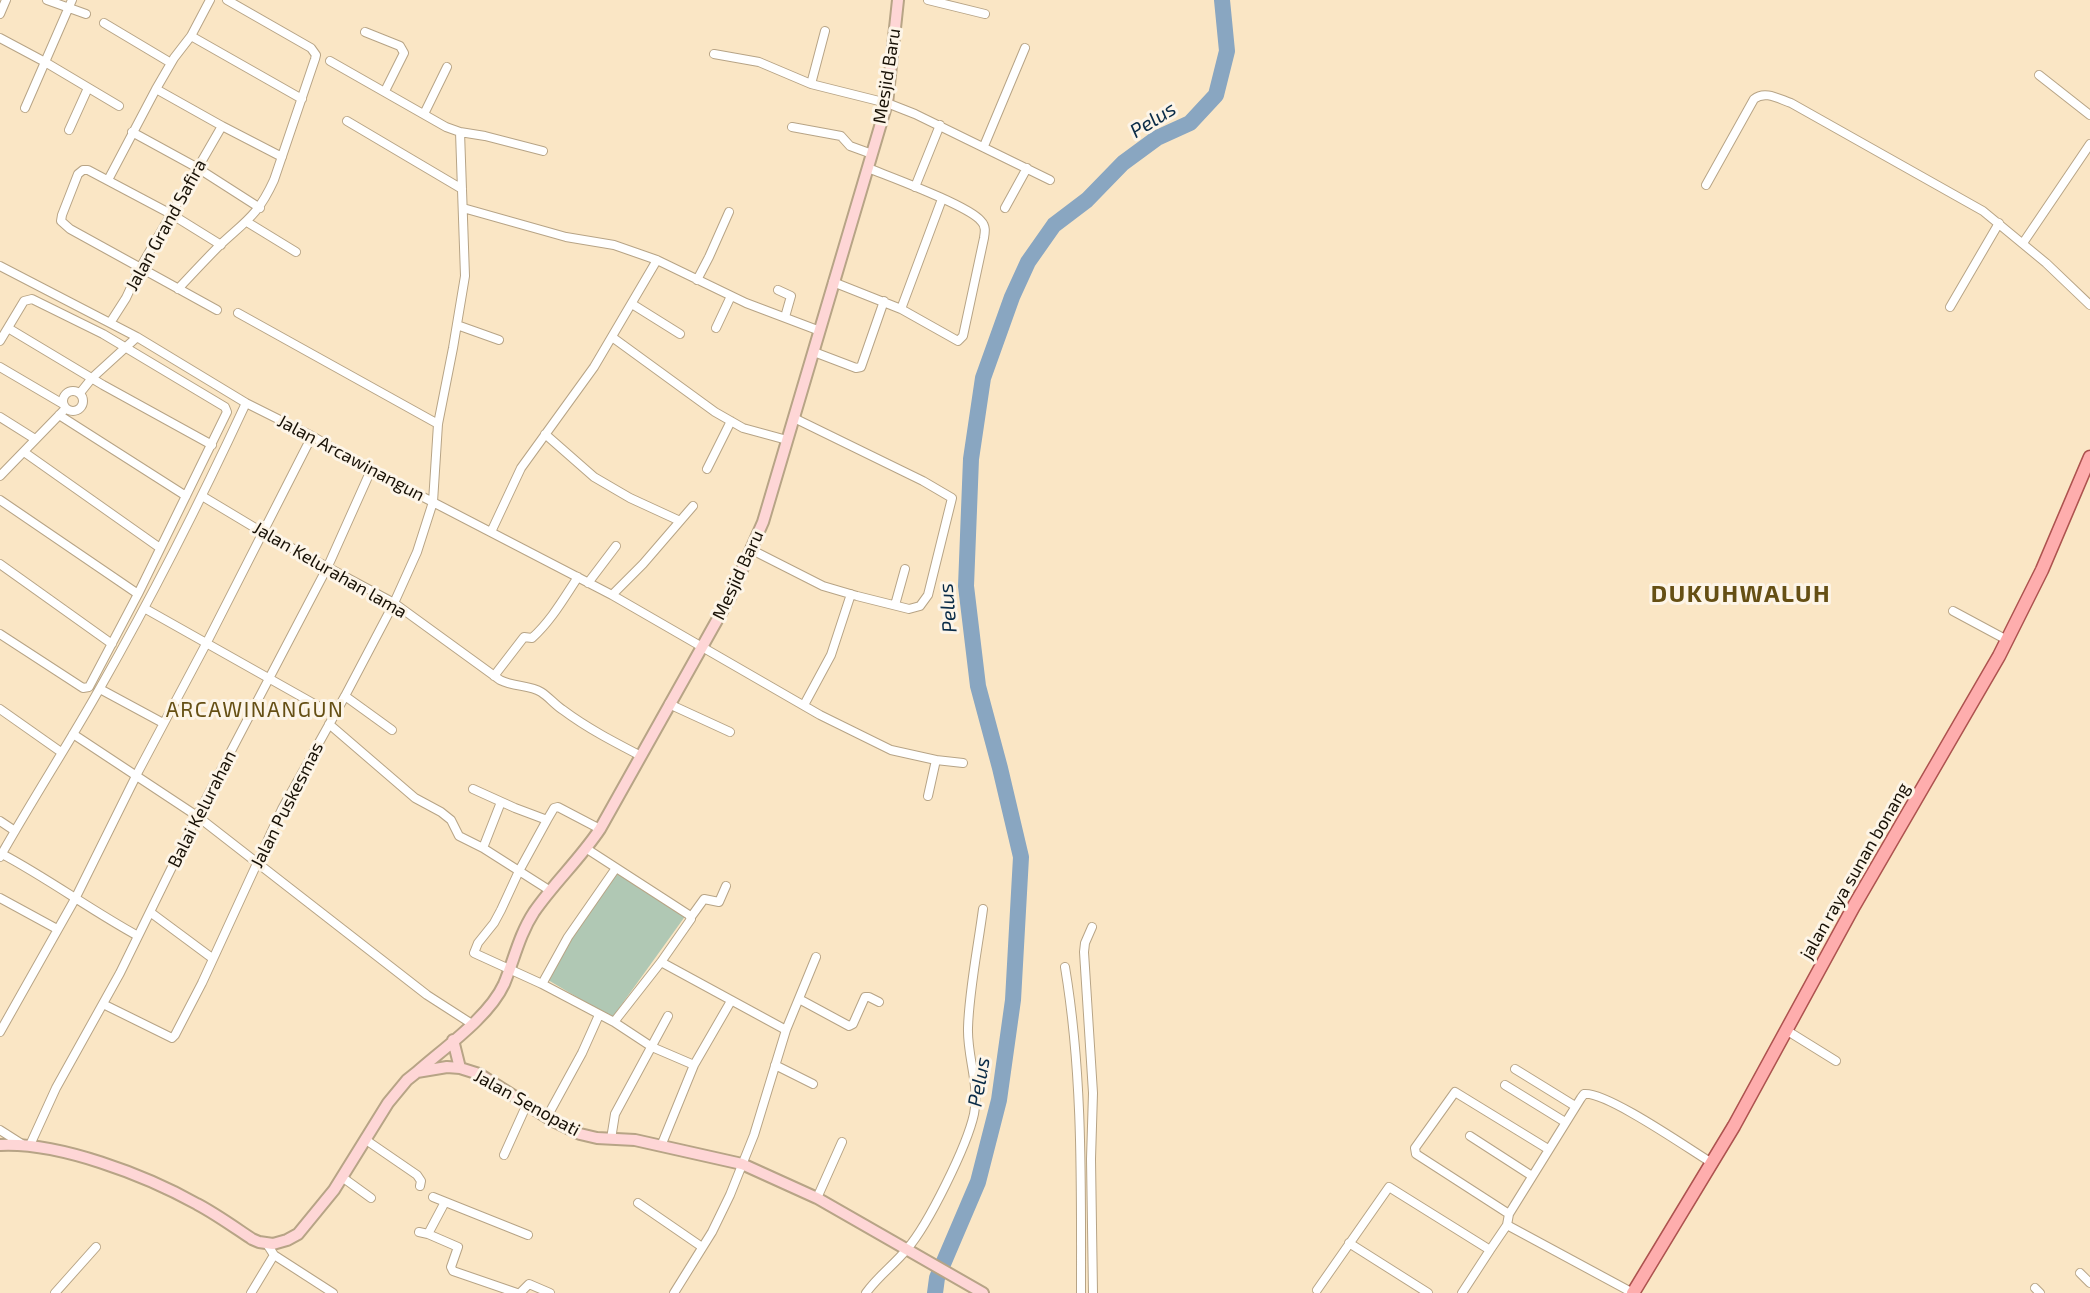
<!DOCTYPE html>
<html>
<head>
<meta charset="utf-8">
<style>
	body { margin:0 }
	canvas { display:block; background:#fae6c5 }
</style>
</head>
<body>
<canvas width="2090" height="1293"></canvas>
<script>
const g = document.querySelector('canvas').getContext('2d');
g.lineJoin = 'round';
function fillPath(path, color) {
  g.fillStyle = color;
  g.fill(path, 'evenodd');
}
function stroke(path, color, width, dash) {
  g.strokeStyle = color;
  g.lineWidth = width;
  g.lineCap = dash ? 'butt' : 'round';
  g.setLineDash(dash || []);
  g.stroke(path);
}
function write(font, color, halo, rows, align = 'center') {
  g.font = font + ' "Exo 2",sans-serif';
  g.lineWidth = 6;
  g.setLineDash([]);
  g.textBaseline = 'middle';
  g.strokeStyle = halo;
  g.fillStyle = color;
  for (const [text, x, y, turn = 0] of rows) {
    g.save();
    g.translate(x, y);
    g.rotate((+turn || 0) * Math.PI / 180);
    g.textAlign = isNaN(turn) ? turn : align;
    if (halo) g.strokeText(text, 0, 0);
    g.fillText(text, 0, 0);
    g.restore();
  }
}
const green = new Path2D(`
	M620 866 679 905 686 915 612 1018 543 977Z`);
const river = new Path2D(`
	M935 1293 937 1278 978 1182 999 1100 1013 1000 1021 857 1000 768 978 686 966 586 971 459 983 378 1012 297 1028 262 1054 225 1087 200 1123 163 1157 138 1190 123 1216 95 1227 51 1222 0`);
const street = new Path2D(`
	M47 0 86 14
	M928 0 985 14
	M0 14 6 0
	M104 23 171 63
	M365 32 400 46 404 53 385 91
	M191 36 302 99
	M0 38 45 62 119 106
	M714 54 759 62 811 84 887 103 915 114 1050 180
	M2039 75 2090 115
	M811 84 825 31
	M156 89 222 126 282 157
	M25 108 72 0
	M424 114 447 67
	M347 121 462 189
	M792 127 841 136 850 146 872 154
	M69 130 88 88
	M132 132 196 167 260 208
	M460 132 485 136 543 151
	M984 146 1025 48
	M108 180 156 89 174 58 191 36 210 0
	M1706 185 1754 99C1765 90 1779 99 1791 103L1983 211 2046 263 2090 305
	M915 187 940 125
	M463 208 566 237 614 245 657 260 746 303 820 331
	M1005 208 1027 168
	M247 222 296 252
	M2023 243 2090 144
	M0 266 137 337 246 403 312 436 371 470 612 595 820 715 891 750 936 760
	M697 280 709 257 729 212
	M833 282 901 309 958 341 963 336 984 238C985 232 986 226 981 221 968 205 890 177 868 168
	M178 289C192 274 206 259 220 245 247 220 258 215 274 180L315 59 316 55 311 48 227 0
	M778 290 791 296 785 317
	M632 304 680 334
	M1950 307 1999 223
	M901 309 942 199
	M217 310 70 229 61 221 62 215 78 174 83 170H88L171 214 221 245
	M238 313 438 424
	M110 323 126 298 140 268 222 126
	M457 325 499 340
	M8 328 103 385 212 445
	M716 328 731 296
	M612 337 715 412 743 428 787 440
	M0 341 24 301 32 299 103 334 225 407 227 412 138 594 89 687 83 688 0 634
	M814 352 856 368 861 367 884 301
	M0 367 63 404
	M63 401a10 10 0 1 1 20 0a10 10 0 1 1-20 0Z
	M80 393 92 378 137 337
	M59 415 186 496
	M0 417 35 439
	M545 434 594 477 630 498 680 521
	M24 452 160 548
	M707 469 731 421
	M0 476 66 408
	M202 496 262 532 394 603 500 680C514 687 530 685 541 692 549 697 555 705 563 710 587 728 614 742 641 756
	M0 500 138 594
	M491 532 521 468 594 367 657 260
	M750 549 823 586 857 596 909 609 920 606 928 595 952 498 923 481 794 418
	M0 564 112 644
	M588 583 616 546
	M612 595 643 564 693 506
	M895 605 905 569
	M144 608 334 715
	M1953 611 2007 640
	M494 676 524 637 532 638C551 621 564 598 578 577
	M100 689 163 723
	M345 696 392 730
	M669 704 730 732
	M804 705 831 655 851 594
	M0 709 61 752
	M329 724 415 798 441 812 451 820 459 836 483 848 549 890
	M73 734 197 816 427 995 472 1024
	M473 789 515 808 547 820 554 808 558 807 600 829
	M928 796 936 760 963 763
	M547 820 519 871 501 910 494 923 478 943 474 953 542 984 614 1022 661 962 691 919 689 915 587 849
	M0 821 15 831
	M483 848 501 802
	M2 854C49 879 92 911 138 936
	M0 857C32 800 68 745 100 688 153 595 201 500 246 403
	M0 898 57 929
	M150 912 212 958
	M691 917 704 899 719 902 726 886
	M1092 927 1085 943 1084 952 1093 1093 1091 1159 1093 1293
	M661 962 786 1030
	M1065 967C1083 1075 1081 1184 1081 1293
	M542 984 568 937 616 868
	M799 999 849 1026 853 1024 865 997H869L879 1002
	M103 1004 170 1037 172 1038 175 1035 202 983 282 809 345 696 394 603 417 552 433 502 438 424 453 348 465 276 460 132 446 127 330 61
	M614 1022 652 1047 694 1065
	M1786 1030 1836 1061
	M0 1032 75 899 139 770 206 644 312 436
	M775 1065 813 1084
	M1515 1069 1575 1106
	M1505 1085 1565 1122
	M547 1117 582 1053 599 1015
	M0 1130 22 1144
	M1470 1136 1532 1176
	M611 1139 615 1114 668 1016
	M366 1140 417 1175 421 1181 420 1186
	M30 1145 56 1088 120 973 197 816 328 566 371 470
	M661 1146 694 1065 731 1001
	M504 1155 527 1104
	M342 1177 371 1198
	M433 1197 528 1235
	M817 1198 842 1142
	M638 1203 702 1247
	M1509 1214 1416 1154 1415 1148 1455 1092 1548 1149
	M419 1232 428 1234 445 1202
	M428 1234 458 1247 451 1267 453 1271 517 1293
	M1349 1243 1428 1293
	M267 1244 274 1255 333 1293
	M2080 1273 2090 1283
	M2035 1288 2040 1293
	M1317 1290 1389 1187 1490 1250 1507 1225
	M55 1293 96 1247
	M251 1293 274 1255
	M520 1293 529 1284 550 1293
	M674 1293 712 1232 730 1195 754 1135 786 1030 816 957
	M866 1293C878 1276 894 1265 907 1249 928 1225 967 1146 974 1114 980 1085 967 1057 968 1028 969 991 978 947 983 909
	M1462 1293 1490 1250
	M1633 1293 1507 1225 1509 1214 1581 1098 1584 1094C1606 1091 1689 1149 1712 1163`);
const secondary = new Path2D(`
	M453 1040 460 1068
	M417 1072C444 1048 489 1017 504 984 514 960 519 935 534 912 554 883 580 859 600 829L730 597 763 522 887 103 898 0
	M0 1145C59 1142 145 1175 197 1204 216 1214 234 1227 252 1239L259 1242 273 1244 287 1240 298 1234 334 1190 388 1103 407 1080 417 1072 447 1067 460 1068 479 1074 553 1121 580 1134 597 1138 635 1140 742 1164 817 1198 983 1293`);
const primary = new Path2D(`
	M1633 1293 1734 1126 1854 906 1999 656 2042 570 2090 457`);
const streetNames = [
	["Mesjid Baru",887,76,-81],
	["Jalan Grand Safira",166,225,-61],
	["Jalan Arcawinangun",351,458,28],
	["Jalan Kelurahan lama",330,570,30],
	["Mesjid Baru",738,575,-65],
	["Jalan Puskesmas",287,805,-63],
	["Balai Kelurahan",202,809,-63],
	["jalan raya sunan bonang",1855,871,-60],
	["Jalan Senopati",527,1103,29]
];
const waterNames = [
	["Pelus",1153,120,-32],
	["Pelus",948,608,-95],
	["Pelus",979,1082,-80]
];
const quarterNames = [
	["ARCAWINANGUN",255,710]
];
const districtNames = [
	["DUKUHWALUH",1741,594]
];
fillPath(green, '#b0c8b4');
stroke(river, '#89a6c1', 16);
stroke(street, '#b7a486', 10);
stroke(secondary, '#b7a486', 14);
stroke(primary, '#ad534f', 15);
stroke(street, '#fff', 8);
stroke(secondary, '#fed6d6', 10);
stroke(primary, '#feadad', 12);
write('18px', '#181106', '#fdf5e8', streetNames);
write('italic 20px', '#092b47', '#fdf5e8', waterNames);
g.letterSpacing = '1.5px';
write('21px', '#654f14', '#fdf5e8', quarterNames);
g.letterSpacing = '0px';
g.letterSpacing = '1.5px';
write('bold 24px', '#654f14', '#fdf5e8', districtNames);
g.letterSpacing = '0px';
</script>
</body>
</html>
